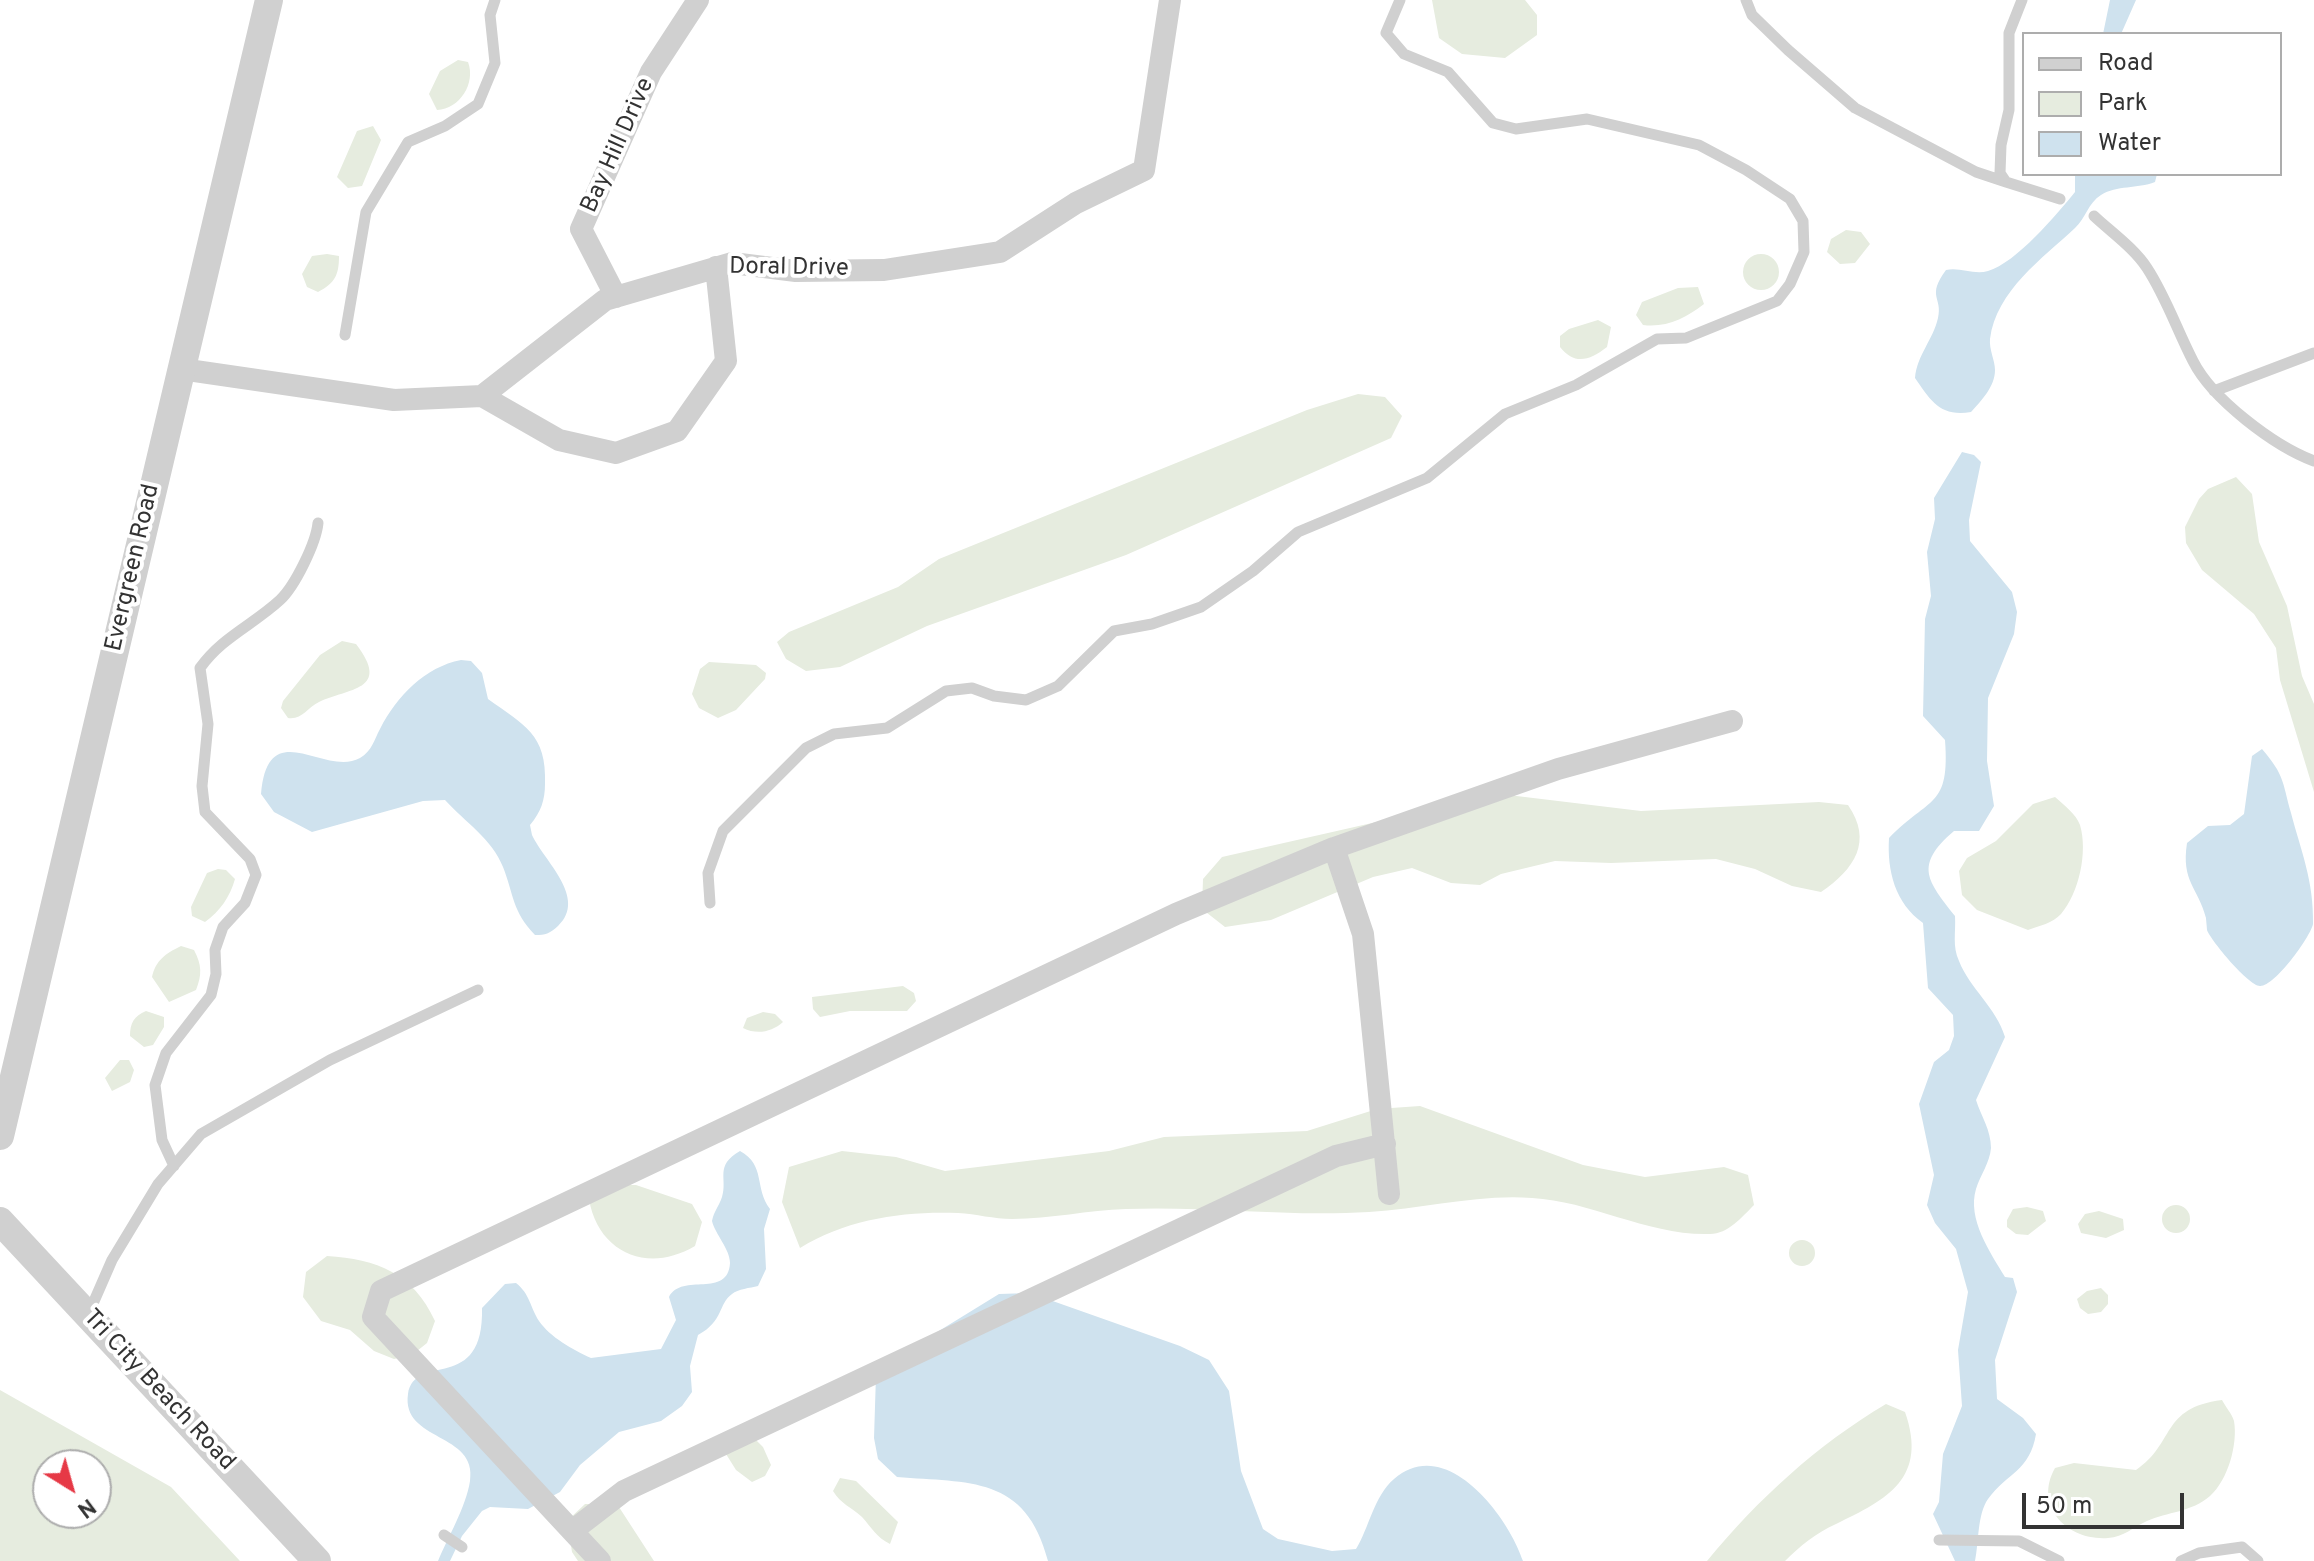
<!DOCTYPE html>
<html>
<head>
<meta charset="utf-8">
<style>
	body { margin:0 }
	#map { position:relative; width:2314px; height:1561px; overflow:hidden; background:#fff; font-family:Overpass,sans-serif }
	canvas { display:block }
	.legend { position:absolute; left:2022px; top:32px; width:260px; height:144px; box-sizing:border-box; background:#fff; border:2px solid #adadad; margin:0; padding:10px 14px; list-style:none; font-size:24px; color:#333 }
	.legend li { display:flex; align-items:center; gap:16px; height:40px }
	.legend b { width:40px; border:2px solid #adadad }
	.north { position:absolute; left:32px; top:1449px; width:80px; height:80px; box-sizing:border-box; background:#fff; border:2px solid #adadad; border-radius:50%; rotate:143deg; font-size:22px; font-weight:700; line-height:32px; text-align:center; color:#333 }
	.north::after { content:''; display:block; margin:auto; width:28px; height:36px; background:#e63946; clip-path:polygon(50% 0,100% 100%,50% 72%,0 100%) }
	.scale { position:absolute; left:2022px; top:1493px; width:162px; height:36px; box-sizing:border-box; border:4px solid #333; border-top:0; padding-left:10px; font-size:24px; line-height:28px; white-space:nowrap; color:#333; -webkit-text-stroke:6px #fff; paint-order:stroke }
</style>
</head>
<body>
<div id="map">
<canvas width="2314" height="1561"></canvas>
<ul class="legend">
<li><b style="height:10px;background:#d0d0d0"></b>Road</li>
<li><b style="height:22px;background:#e6ecdf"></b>Park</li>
<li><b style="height:22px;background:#cfe2ee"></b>Water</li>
</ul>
<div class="north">N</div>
<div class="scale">50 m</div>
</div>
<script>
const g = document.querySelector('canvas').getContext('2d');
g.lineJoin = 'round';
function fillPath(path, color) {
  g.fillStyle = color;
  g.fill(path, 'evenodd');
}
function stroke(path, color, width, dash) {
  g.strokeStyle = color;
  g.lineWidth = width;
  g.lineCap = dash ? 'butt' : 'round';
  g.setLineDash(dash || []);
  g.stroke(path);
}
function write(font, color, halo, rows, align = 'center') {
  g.font = font + ' Overpass,sans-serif';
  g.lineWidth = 8;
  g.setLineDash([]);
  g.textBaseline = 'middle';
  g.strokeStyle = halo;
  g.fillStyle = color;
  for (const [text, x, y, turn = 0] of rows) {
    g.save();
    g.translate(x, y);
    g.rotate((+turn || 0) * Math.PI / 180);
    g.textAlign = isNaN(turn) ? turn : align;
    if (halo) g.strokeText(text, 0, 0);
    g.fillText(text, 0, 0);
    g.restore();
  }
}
const green = new Path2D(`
	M1432 0H1525L1537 15V35L1505 58 1462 54 1439 38Z
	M458 60 468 62C476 83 460 109 437 110L429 94 440 71Z
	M373 126 381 140 362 186 348 188 337 177 357 131Z
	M1846 230 1861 232 1870 244 1855 263 1840 264 1827 252 1831 239Z
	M1743 272a18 18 0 1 1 36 0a18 18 0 1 1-36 0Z
	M327 254 339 256C339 275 335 283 318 292L307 287 302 274 312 256Z
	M1698 287 1704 304C1686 318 1666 328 1643 325L1636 315 1642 302 1678 288Z
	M1598 320 1611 327 1607 347C1590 360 1575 366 1560 347V336L1569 329Z
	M1358 394 1385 397 1402 416 1391 438 1126 555 927 626 840 667 806 671 786 659 777 642 789 632 898 587 939 559 1307 410Z
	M2236 477 2252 494 2259 542 2287 606 2302 676 2314 704V792L2280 680 2276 648 2254 614 2202 570 2186 543 2185 527 2199 499 2208 489Z
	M342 641 356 644C392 691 348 688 319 702 307 708 302 720 288 718L281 708 283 701 320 655Z
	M709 662 756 665 766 673 765 679 736 710 718 718 699 708 692 694 700 669Z
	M1500 794 1641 811 1819 802 1848 805C1873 841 1855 869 1821 892L1792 886 1755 869 1716 859 1611 863 1555 861 1501 874 1480 885 1451 883 1412 868 1373 877 1271 920 1225 927 1202 909 1203 879 1222 857Z
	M2055 797C2064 805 2076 814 2080 825 2088 852 2079 893 2061 914 2053 923 2039 926 2028 930L1977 910 1962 895 1959 871 1967 858 1996 841 2033 804Z
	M218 869 226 870 235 879C230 897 220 911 205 922L192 916 191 907 207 873Z
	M181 946 194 950C202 965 202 975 196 990L169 1002 152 977C156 960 165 954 181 946Z
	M903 986 914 993 916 1001 907 1011H850L820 1017 813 1009 812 997Z
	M146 1011 164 1017V1027L153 1045 144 1047 130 1036C130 1023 134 1016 146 1011Z
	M763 1012 775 1014 783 1022C772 1032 757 1035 743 1028L747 1018Z
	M120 1060H129L134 1070 130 1082 112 1091 105 1078Z
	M1420 1106 1583 1165 1645 1177 1724 1167 1748 1175 1754 1205C1742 1217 1728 1234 1710 1234 1649 1236 1591 1201 1532 1198 1477 1194 1424 1209 1369 1212 1288 1217 1207 1206 1126 1209 1088 1210 1051 1219 1012 1219 994 1219 976 1214 958 1213 903 1211 847 1219 800 1248L782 1202 789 1167 842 1151 896 1157 945 1171 1109 1151 1164 1137 1307 1131 1377 1109Z
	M611 1185H636L692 1204 702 1222 695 1246C648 1274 598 1253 589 1199Z
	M2162 1219a14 14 0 1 1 28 0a14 14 0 1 1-28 0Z
	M2027 1207 2043 1211 2046 1221 2028 1235 2016 1234 2007 1227V1220L2013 1209Z
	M2099 1211 2123 1219 2124 1230 2106 1238 2081 1233 2078 1224 2085 1214Z
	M1789 1253a13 13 0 1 1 26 0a13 13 0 1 1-26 0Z
	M327 1256C377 1259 413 1273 435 1321L427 1343 412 1355 394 1359 374 1351 350 1330 321 1321 303 1297 306 1272Z
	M2101 1288 2108 1295V1304L2101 1312 2088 1314 2080 1308 2077 1299 2087 1291Z
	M0 1390 171 1487 240 1561H0ZM48 1465H96V1513H48Z
	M2222 1400C2225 1406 2232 1414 2234 1421 2238 1444 2228 1480 2210 1496 2192 1512 2167 1512 2147 1521 2133 1527 2124 1537 2108 1538 2068 1541 2033 1507 2055 1468L2074 1463 2136 1470C2176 1443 2160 1408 2222 1400Z
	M1886 1404 1905 1412C1928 1478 1888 1499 1836 1524 1816 1533 1800 1546 1785 1561H1707C1758 1499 1817 1445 1886 1404Z
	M749 1433 763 1447 771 1465 765 1476 752 1482 736 1470 726 1454Z
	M840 1478 856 1481 898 1522 890 1544C876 1537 872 1528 862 1517 851 1507 841 1504 833 1491Z
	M585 1504H617L654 1561H578L572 1552 567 1521Z`);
const water = new Path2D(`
	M2110 0H2136L2121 34H2103Z
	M2075 174H2157L2155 182C2137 189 2117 185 2101 195 2088 203 2086 218 2075 228 2043 258 1996 291 1990 339 1989 350 1995 360 1995 370 1995 387 1981 401 1971 412 1940 417 1931 401 1915 378 1917 355 1933 340 1938 318 1943 297 1926 297 1946 270 1960 267 1974 275 1988 271 2016 263 2057 214 2075 192Z
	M1962 452 1974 455 1981 462 1969 520 1970 541 2012 592 2017 612 2014 634 1988 698 1987 761 1994 806 1979 831H1954C1913 866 1928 881 1955 916 1956 932 1952 946 1959 961 1970 989 1996 1007 2005 1037L1976 1100C1981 1116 1991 1130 1991 1148 1990 1162 1980 1176 1976 1189 1967 1219 1990 1252 2005 1277L2013 1278 2017 1292 1995 1360 1997 1399 2023 1418 2036 1434C2030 1471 2007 1473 1988 1499 1977 1515 1979 1542 1975 1561H1955L1933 1514 1939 1502 1943 1454 1962 1406 1958 1350 1968 1292 1956 1249 1935 1223 1927 1205 1934 1175 1919 1104 1934 1062 1949 1050 1954 1036 1953 1015 1928 988 1923 923C1895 903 1887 871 1889 838 1930 796 1950 808 1945 740L1923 716 1925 619 1931 596 1927 552 1935 519 1934 498Z
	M461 660 471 661 482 673 488 699C524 725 547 734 545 784 545 800 541 812 530 825L532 835C544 861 588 898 558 926 549 934 546 935 535 935 512 911 514 895 503 867 492 839 465 822 445 800L423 801 312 832 274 812 261 794C268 713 325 778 360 758 372 751 374 740 380 729 397 696 425 667 461 660Z
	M2262 749C2285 776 2282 781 2291 813 2301 851 2314 881 2313 924 2310 938 2274 987 2260 986 2249 986 2211 941 2207 930 2207 928 2206 919 2206 918 2198 887 2181 882 2187 843L2208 826 2230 825 2244 814 2252 756Z
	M740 1151C766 1165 754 1188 770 1209L764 1229 766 1269 758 1286C750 1288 738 1289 732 1294 718 1304 724 1321 698 1335L690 1366 692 1392 682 1406 661 1421 619 1432 580 1465 560 1492 528 1509 490 1507 482 1511 462 1536 450 1561H438C448 1537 466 1507 470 1481 478 1432 401 1442 408 1394 415 1351 484 1395 482 1308L505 1284 516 1283C530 1294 530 1307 539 1321 550 1337 573 1350 591 1358L661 1349 676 1320 669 1297C682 1272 728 1299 730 1263 730 1249 715 1234 712 1221 714 1211 719 1206 722 1197 728 1178 714 1166 740 1151Z
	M1030 1293 1180 1346 1209 1360 1229 1391 1241 1471 1263 1529 1278 1539 1332 1551 1356 1549C1369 1528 1374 1496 1394 1479 1446 1433 1509 1517 1523 1561H1048C1026 1475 969 1483 897 1477L878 1459 874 1438 876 1375 895 1358 999 1294Z`);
const service = new Path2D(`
	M1746 0 1752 15 1788 50 1855 108 1976 172 2006 182
	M2022 0 2009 33V110L2001 145 2000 173 2006 182 2060 199
	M2094 216C2111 232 2134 248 2147 268 2166 297 2177 330 2193 361 2212 399 2274 446 2314 461
	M345 335 366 212 408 142 445 126 478 104 495 63 490 15 495 0
	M2214 391 2314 353
	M710 903 708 873 723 831 806 748 834 734 887 728 946 691 972 688 994 696 1026 700 1058 686 1114 631 1152 624 1201 607 1253 571 1298 532 1427 478 1505 414 1576 385 1657 339 1686 338 1777 301 1790 284 1804 252 1803 221 1790 199 1746 170 1699 145 1587 119 1516 129 1493 123 1448 72 1404 54 1386 33 1400 0
	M174 1166 162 1140 155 1085 166 1053 211 995 216 974 215 950 223 927 245 903 256 875 250 859 205 812 202 786 208 724 200 668C222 637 253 625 280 600 295 586 316 543 318 523
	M88 1315 112 1260 158 1184 201 1134 330 1060 478 990
	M444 1535 462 1547
	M1939 1540 2019 1541 2059 1561
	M2181 1561 2199 1553 2242 1547 2258 1561`);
const minor = new Path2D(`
	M616 297 581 229 651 72 698 0
	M181 369 394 400 482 396 605 300 732 263 796 271 884 270 1000 252 1076 203 1144 170 1170 0
	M482 396 559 440 616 453 677 431 726 361 716 267
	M1334 848 1363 934 1389 1194
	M572 1531 624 1491 1336 1156 1385 1144
	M600 1561 373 1317 381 1291 1176 914 1334 848 1558 769 1732 721`);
const tertiary = new Path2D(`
	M0 1136 269 0
	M0 1221 317 1561`);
const streetNames = [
	["Bay Hill Drive",619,146,-66],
	["Doral Drive",789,269,1],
	["Evergreen Road",134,568,-77],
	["Tri City Beach Road",158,1391,47]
];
fillPath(green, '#e6ecdf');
fillPath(water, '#cfe2ee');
stroke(service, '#d0d0d0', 11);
stroke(minor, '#d0d0d0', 22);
stroke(tertiary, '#d0d0d0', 28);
write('24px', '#333', '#fff', streetNames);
</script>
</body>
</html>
